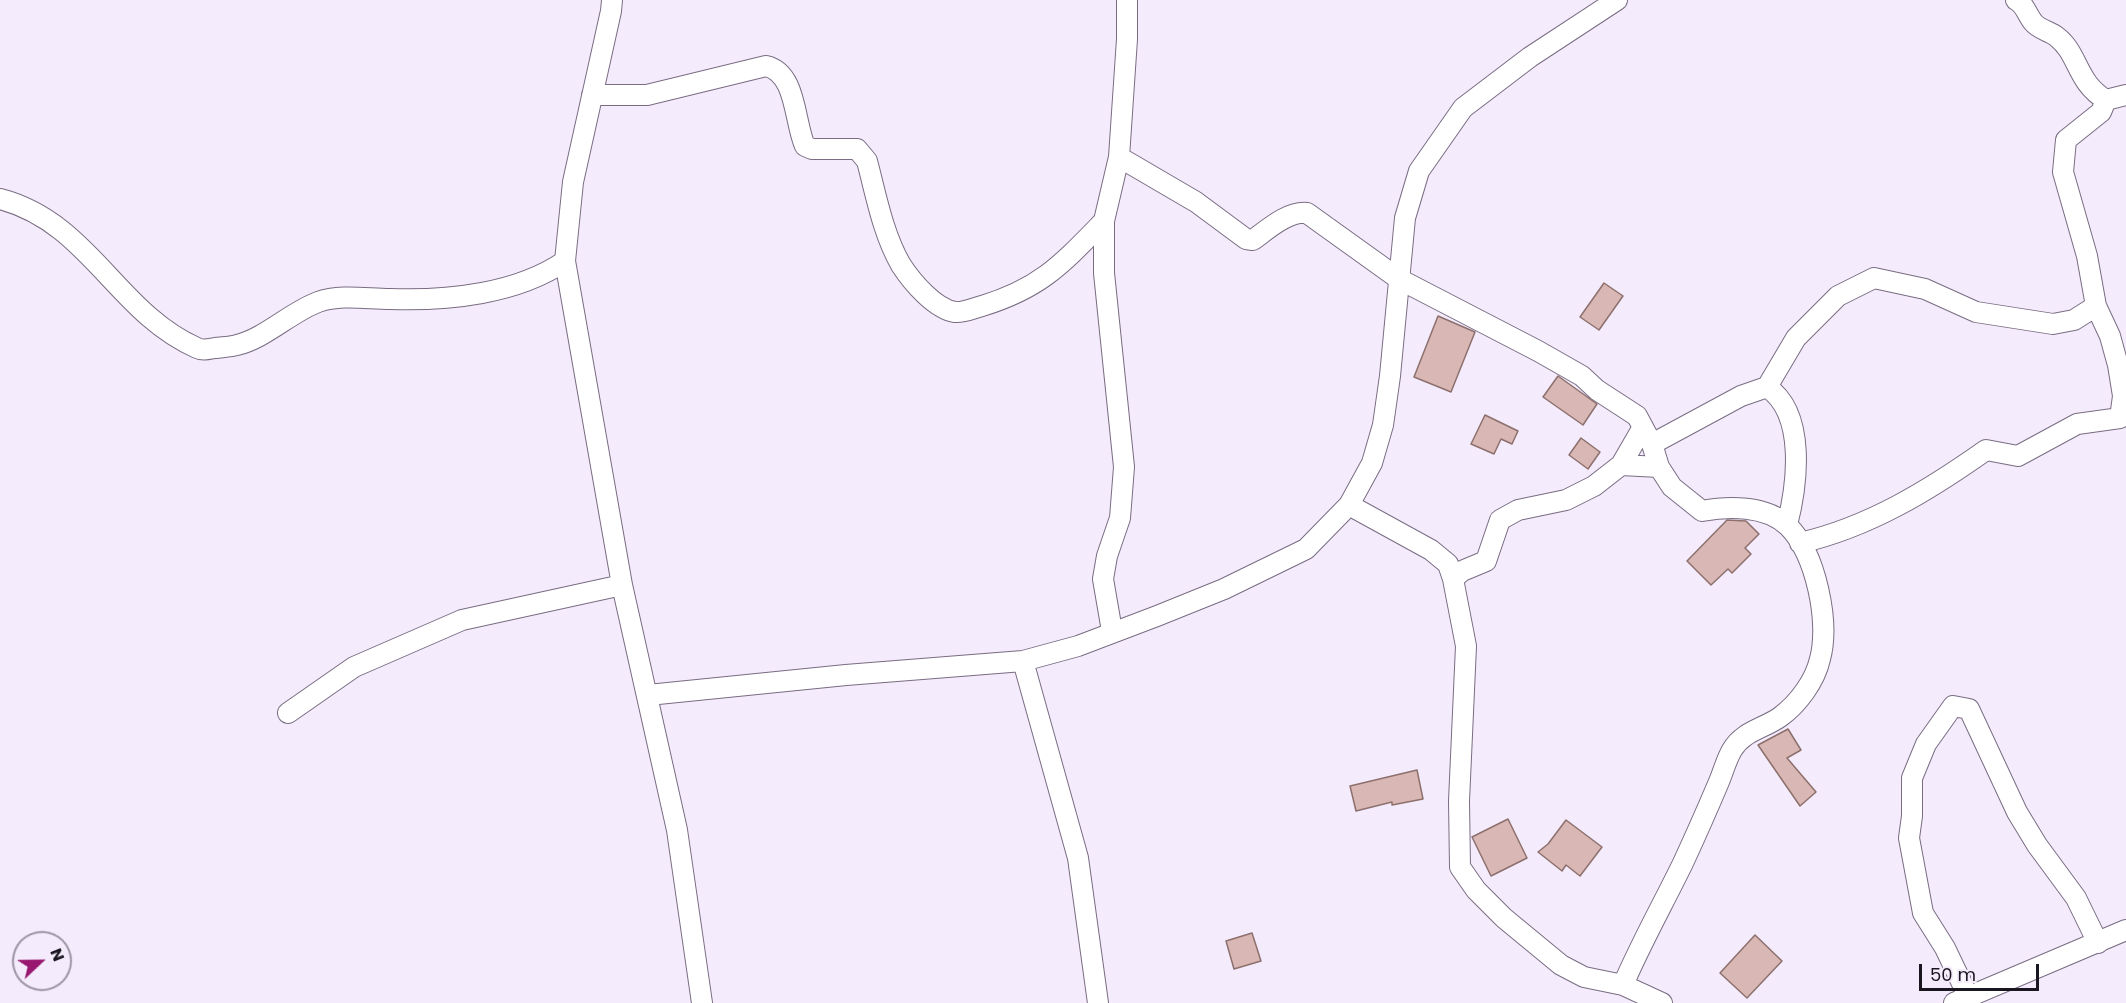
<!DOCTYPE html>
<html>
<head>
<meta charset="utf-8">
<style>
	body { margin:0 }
	#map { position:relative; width:2126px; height:1003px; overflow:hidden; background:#f4ecfc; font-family:Poppins,sans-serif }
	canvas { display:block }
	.north { position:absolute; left:12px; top:931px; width:60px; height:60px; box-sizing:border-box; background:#f4ecfc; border:2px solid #9d96a4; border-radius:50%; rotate:68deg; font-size:16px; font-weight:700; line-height:24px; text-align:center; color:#1a161f }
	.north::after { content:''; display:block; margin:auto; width:21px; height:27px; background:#981870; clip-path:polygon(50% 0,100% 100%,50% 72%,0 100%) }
	.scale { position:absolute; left:1919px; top:964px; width:120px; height:27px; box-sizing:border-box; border:3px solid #1a161f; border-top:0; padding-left:8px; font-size:18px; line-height:21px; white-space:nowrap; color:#1a161f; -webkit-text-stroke:4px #f4ecfc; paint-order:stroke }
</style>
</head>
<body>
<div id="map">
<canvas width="2126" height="1003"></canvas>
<div class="north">N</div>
<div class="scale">50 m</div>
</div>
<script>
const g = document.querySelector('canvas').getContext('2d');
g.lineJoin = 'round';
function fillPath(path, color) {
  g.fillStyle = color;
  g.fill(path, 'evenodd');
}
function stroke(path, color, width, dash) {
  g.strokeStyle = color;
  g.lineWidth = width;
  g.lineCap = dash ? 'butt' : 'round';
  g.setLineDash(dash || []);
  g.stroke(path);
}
const building = new Path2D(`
	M1604 283 1623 296 1599 330 1580 317Z
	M1438 316 1475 332 1451 392 1414 377Z
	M1558 376 1597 404 1583 425 1543 397Z
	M1485 415 1518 431 1512 444 1501 439 1494 454 1471 444Z
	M1581 438 1600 452 1588 469 1569 455Z
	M1727 520 1746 521 1759 534 1745 548 1751 554 1732 573 1728 569 1711 585 1687 561Z
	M1788 729 1801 750 1787 758 1816 792 1800 806 1758 745Z
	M1417 770 1423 799 1392 805V802L1356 811 1350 786Z
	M1508 819 1527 858 1491 876 1472 837Z
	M1566 820 1602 847 1580 876 1566 865 1562 871 1538 852 1548 844Z
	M1252 933 1261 961 1234 969 1226 941Z
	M1755 935 1782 961 1747 998 1720 973Z`);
const street = new Path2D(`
	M612 0 611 11 573 182 565 261 622 585 677 830 702 1003
	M2016 0C2025 4 2027 15 2033 22 2039 30 2050 31 2057 37 2079 54 2076 82 2106 100L2126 95
	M592 95H647L766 66C797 73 794 122 805 146L812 149H857L867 161C876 195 883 234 901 265 912 282 935 309 955 312 963 313 974 308 982 306 1041 288 1062 264 1104 221
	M1119 157 1196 202 1246 239 1253 240C1268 229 1288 211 1307 213L1399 279 1538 351 1582 376 1597 390 1637 416 1652 444 1659 467 1672 487 1702 511C1728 506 1766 505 1788 526 1816 554 1830 622 1820 659 1815 681 1798 704 1780 717 1763 729 1743 731 1732 750 1726 760 1723 773 1718 784 1707 810 1695 837 1683 863 1663 904 1641 943 1623 985
	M0 199C89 222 117 313 197 348 203 351 209 349 215 348 222 347 230 347 237 345 264 339 291 312 318 302 341 294 367 299 390 299 448 301 517 294 565 261
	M1767 387 1796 338 1838 296 1874 278 1925 289 1976 312 2053 324 2074 320 2096 306
	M1652 444 1741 396 1767 387C1807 414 1797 486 1787 525
	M1621 465 1643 427
	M1349 505 1431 550 1448 564 1453 579 1466 646 1459 801 1460 867 1476 890 1504 918 1561 965 1584 977 1623 985 1662 1003
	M1800 543C1869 527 1928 491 1986 450L2018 456 2077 424 2120 418 2123 396 2118 365 2110 336 2096 306 2087 256 2063 172 2066 140 2101 112 2106 100
	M1453 579 1462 571 1486 561 1500 520 1518 510 1566 500 1594 486 1621 465 1659 467
	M1112 631 1103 579 1107 556 1120 518 1124 467 1104 273V221L1119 157 1127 39V0
	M1023 661 1078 858 1098 1003
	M648 695 846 675 1023 661 1078 646 1157 616 1224 589 1306 549 1349 505 1372 463 1383 425 1390 376 1405 218 1419 171 1463 108 1530 57 1617 0
	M288 713 354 667 462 620 622 585
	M1969 998 1945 948 1923 913 1909 838 1912 816V778L1926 744 1953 706 1969 709 2017 812 2037 845 2076 898 2098 943
	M1954 1003 2126 930`);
fillPath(building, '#d8b7b4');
stroke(building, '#8d706d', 1.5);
stroke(street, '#796c83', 22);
stroke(street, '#fff', 20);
</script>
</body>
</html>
